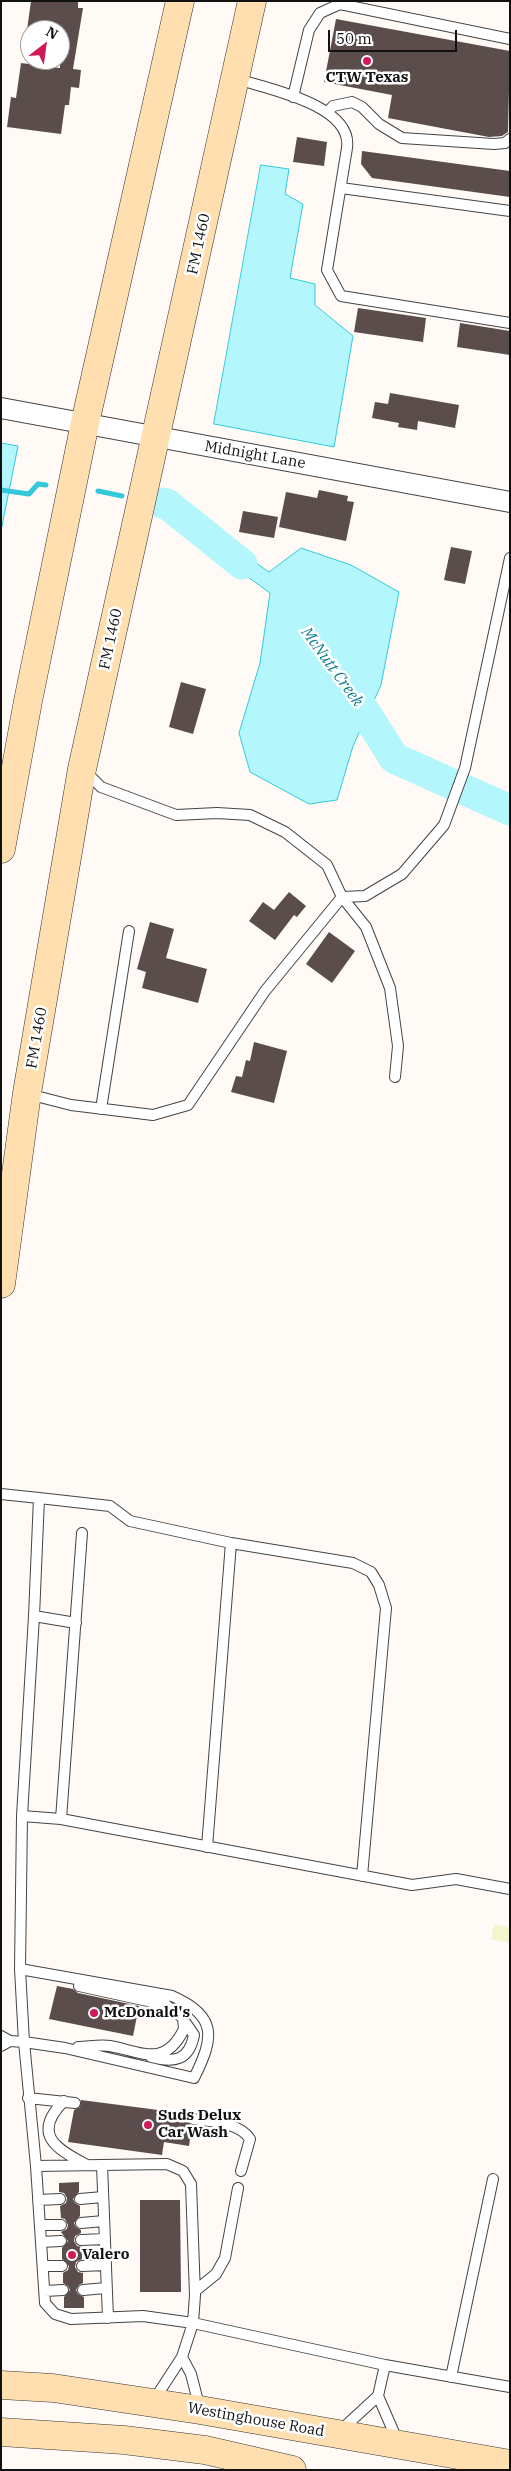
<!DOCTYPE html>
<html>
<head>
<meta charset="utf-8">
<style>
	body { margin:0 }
	#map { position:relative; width:511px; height:2471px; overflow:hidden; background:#fffaf5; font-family:"IBM Plex Serif",serif }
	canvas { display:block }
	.frame { position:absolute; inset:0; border:2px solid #111; pointer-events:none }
	.north { position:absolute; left:20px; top:20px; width:50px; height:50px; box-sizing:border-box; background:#fff; border:1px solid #a0a0a0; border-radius:50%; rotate:30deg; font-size:14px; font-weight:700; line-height:20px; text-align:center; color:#111 }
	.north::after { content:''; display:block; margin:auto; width:18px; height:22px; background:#d11957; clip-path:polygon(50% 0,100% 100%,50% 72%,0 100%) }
	.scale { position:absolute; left:328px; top:30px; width:129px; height:22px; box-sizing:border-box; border:2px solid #111; border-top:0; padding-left:6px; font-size:15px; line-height:18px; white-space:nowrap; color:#111; -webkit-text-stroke:4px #fff; paint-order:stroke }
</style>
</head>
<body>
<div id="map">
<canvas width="511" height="2471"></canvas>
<div class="frame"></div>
<div class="north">N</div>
<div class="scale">50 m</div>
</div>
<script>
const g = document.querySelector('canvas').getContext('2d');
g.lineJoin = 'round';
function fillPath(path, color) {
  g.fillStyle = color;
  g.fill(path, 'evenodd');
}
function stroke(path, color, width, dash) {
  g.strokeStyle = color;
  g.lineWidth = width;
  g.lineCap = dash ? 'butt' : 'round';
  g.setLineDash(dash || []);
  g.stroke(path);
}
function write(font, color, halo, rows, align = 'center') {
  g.font = font + ' "IBM Plex Serif",serif';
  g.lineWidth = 5;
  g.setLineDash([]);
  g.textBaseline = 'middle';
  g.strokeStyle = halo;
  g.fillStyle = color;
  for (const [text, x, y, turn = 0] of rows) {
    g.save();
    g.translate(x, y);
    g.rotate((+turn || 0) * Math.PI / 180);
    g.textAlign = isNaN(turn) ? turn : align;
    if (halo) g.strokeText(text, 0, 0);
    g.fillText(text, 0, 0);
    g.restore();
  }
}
const pitch = new Path2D(`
	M494 1924 510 1928V1943L491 1939Z`);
const water = new Path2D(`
	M261 165 289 169 285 194 303 204 290 278 315 284V305L353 336 334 447 214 424Z
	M1 443 18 446 1 531Z
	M210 531 269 572 301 548 351 565 399 592 381 685 353 746 337 800 309 804 250 772 239 733 260 663 270 593 208 548Z`);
const stream = new Path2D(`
	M1 490 29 494 38 484 46 485
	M98 491 122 496`);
const river = new Path2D(`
	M162 503 167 504 242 564
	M342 681 367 715 394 758 510 810`);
const building = new Path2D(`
	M31 1H78V8H83L73 69 81 70 79 88 71 87 69 105H65L61 134 7 127 11 97 16 98 21 63 60 68V30H27Z
	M336 19 510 51 508 132 502 136 489 137 388 118 392 95 324 82Z
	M297 137 327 142 324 166 293 162Z
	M362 151 510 171V197L372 178 361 164Z
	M358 308 426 318 423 342 354 332Z
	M460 323 510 331V355L457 347Z
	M390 393 459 405 455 428 418 421 417 430 398 427 399 423 372 418 375 402 388 404Z
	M319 490 348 496 347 501 354 502 346 541 279 527 286 492 317 498Z
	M243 511 278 517 274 538 239 532Z
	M451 547 472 551 465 584 444 580Z
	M181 682 206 689 193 734 169 727Z
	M289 892 306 906 297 917 294 915 275 940 249 921 263 902 274 910Z
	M150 922 174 929 166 958 207 969 198 1003 142 988 146 972 137 969Z
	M329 932 355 951 332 983 306 964Z
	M254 1042 287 1051 274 1103 231 1092 236 1076 242 1077 246 1060 250 1061Z
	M57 1986 73 1989 78 1993 139 2006 133 2036 49 2019Z
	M81 2100 189 2114 187 2121 192 2126 189 2146 164 2142 162 2155 68 2142 74 2110 80 2107Z
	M79 2182V2192L73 2199 75 2203 80 2206V2216L74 2223 76 2227 81 2230V2233L75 2236 74 2241 77 2246 82 2247V2259L76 2262 75 2267 78 2272 83 2273V2283L79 2285 76 2290 78 2294 84 2297V2308H64V2297L70 2290 68 2286 63 2283V2273L68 2270 69 2266 62 2259V2248L68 2241 61 2232 67 2229 68 2225 65 2219 61 2218 60 2206 66 2203 67 2198 64 2193 59 2192V2183Z
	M140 2200H180L181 2292H140Z`);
const lane = new Path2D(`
	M237 79C268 89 353 105 347 148L327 270 341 296 510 323
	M293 97 309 30 320 13 340 4 510 39
	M328 112 333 106 352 102 362 107 379 124 402 138 494 144 505 143 510 139
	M341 188 510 211
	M85 771 101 787 176 815 217 813 250 815 285 832 327 865 342 897 366 927 390 988 398 1046 395 1077
	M28 1094 71 1105 153 1115 188 1105 265 991 342 897 365 896 402 874 444 825 465 768 510 558
	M101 1109 129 931
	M1 1494 39 1498 34 1616 22 1816 61 1819 412 1885 456 1879 510 1889
	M39 1498 110 1506 130 1521 231 1543 353 1563 371 1572 379 1585 386 1608 362 1876
	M34 1616 76 1623
	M61 1819 82 1533
	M207 1847 231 1543
	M20 1969 172 1996C218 2016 214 2038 194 2078L65 2048 24 2042 20 1969 22 1816
	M1 2036 10 2041 1 2046
	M10 2041 24 2042 36 2166 167 2164 183 2171 191 2184 195 2295 193 2323 182 2357
	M78 2047C88 2047 100 2044 110 2046 142 2052 165 2068 184 2029L183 2018 166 2005 79 1986
	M151 2057C174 2063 189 2061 194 2035L183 2019
	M28 2098 75 2103
	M64 2101C31 2134 56 2149 87 2165
	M193 2119C212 2122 239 2122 250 2139L241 2171
	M102 2165 108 2318
	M36 2166 45 2303 55 2314 71 2319 143 2316 193 2323 385 2365
	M80 2199 103 2197
	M38 2200 60 2199
	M81 2223 104 2221
	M40 2225H61
	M81 2240 105 2239
	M41 2242 61 2241
	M43 2266H62
	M82 2266 106 2265
	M83 2290 106 2288
	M45 2291 63 2290
	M195 2291 216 2274 225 2258 238 2188
	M451 2377 493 2179
	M378 2396 385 2365 510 2387
	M154 2400 182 2357 191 2374 200 2409
	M341 2430 378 2396 398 2442`);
const street = new Path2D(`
	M1 408 510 502`);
const secondary = new Path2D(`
	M1 849 28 701 85 423 180 1
	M1 1284 27 1093 82 769 252 1
	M1 2385 53 2388 200 2410 510 2464
	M1 2432 124 2440 205 2450 292 2470`);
const markers = [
	[367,61,5,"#d11957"],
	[94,2013,5,"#d11957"],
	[148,2125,5,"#d11957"],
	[72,2255,5,"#d11957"]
];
const poiNames = [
	["CTW Texas",367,78,"center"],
	["McDonald's",104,2013],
	["Suds Delux",158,2116],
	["Car Wash",158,2133],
	["Valero",82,2255]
];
const streetNames = [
	["FM 1460",199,244,-78],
	["Midnight Lane",255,455,10],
	["FM 1460",111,639,-78],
	["FM 1460",37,1038,-80],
	["Westinghouse Road",256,2420,10]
];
const waterNames = [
	["McNutt Creek",332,667,54]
];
fillPath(pitch, '#f3f5cc');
fillPath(water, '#b3f6fc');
stroke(water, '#33c9db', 1);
stroke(stream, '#33c9db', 5);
stroke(river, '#b3f6fc', 31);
fillPath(building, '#5b4d4c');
stroke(lane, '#444', 12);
stroke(street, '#444', 22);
stroke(secondary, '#333', 29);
stroke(lane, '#fff', 10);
stroke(street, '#fff', 20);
stroke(secondary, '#ffdfb0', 28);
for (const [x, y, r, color] of markers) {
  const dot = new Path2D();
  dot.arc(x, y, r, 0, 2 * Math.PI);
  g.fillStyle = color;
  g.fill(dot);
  stroke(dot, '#fff', 2);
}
write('bold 15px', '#111', '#fff', poiNames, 'left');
write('15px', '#111', '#fff', streetNames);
write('italic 16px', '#0c7e92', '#fff', waterNames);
</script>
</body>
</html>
